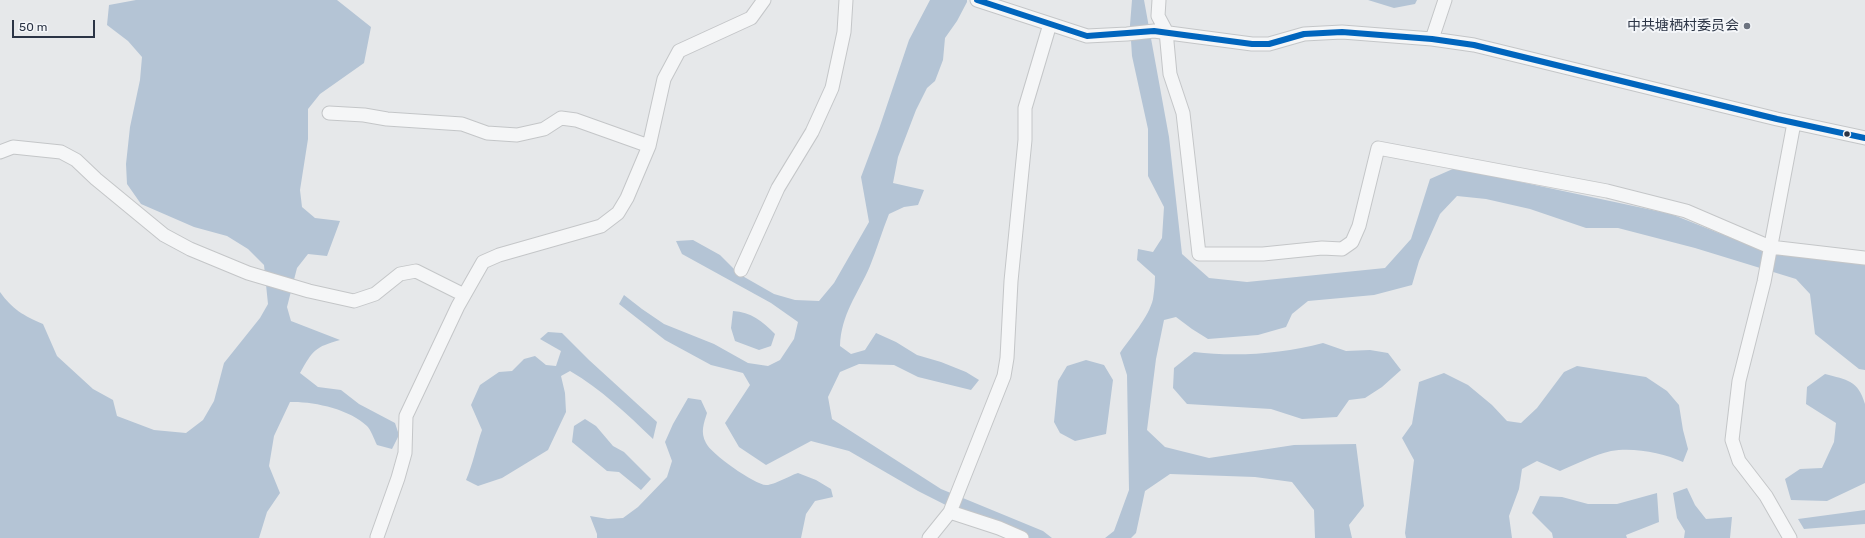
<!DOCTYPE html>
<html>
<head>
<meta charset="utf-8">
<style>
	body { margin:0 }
	#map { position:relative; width:1865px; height:538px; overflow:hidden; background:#e6e8ea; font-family:Rubik,sans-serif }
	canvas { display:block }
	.scale { position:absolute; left:12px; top:20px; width:83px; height:18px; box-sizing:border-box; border:2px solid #2b3445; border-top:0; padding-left:5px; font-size:12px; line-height:14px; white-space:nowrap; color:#2b3445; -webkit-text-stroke:3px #f4f6f9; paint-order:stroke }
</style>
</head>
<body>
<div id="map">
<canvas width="1865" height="538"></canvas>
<div class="scale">50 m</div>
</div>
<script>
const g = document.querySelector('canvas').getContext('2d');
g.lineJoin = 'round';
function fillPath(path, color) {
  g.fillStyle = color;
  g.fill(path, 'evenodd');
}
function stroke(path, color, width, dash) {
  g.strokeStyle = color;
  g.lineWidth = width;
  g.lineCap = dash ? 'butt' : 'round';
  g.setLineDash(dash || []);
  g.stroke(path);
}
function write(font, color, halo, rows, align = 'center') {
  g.font = font + ' Rubik,"Noto Sans SC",sans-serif';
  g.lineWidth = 4;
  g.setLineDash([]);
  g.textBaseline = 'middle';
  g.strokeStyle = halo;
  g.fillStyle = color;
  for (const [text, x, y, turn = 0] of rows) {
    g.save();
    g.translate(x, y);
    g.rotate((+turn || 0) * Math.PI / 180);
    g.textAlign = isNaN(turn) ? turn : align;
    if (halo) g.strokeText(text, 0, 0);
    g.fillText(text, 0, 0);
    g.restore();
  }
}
const water = new Path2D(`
	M136 0H337L371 27 364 63 320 94 308 109V139L300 190 302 207 315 218 340 221 327 256 308 254 297 268 287 307 291 321 340 340C315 347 313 350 300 373L318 387 341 390 359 404 395 423 399 435 392 449 377 445C374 439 371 430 367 426 350 409 312 401 290 402L274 436 269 466 280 493 267 512 259 538H0V292C12 309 24 316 43 324L57 356 93 389 113 400 117 416 154 430 186 433 203 420 214 401 224 363 260 318 268 304 264 265 248 249 227 236 194 227 141 204 127 184 126 164 130 127 140 80 142 57 128 41 107 25 109 5Z
	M930 0H967V2L957 21 945 38 943 60 935 81 927 88 916 110 898 157 893 183 924 190 918 205 904 207 889 214C882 231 877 249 870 266 858 294 841 314 840 346L851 354 865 350 876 333 896 342 917 355 941 362 966 372 979 380 971 390 918 377 894 365 859 364 840 372 828 397 832 419 941 489 1043 531 1052 538H1014L1005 535 918 491 849 451 811 441 766 465 739 447 725 423 750 385 743 373 711 365 665 340 619 304 624 295 642 309 664 324 714 344 748 363 768 366 780 360 794 339 798 322 771 303 682 254 676 241 693 240 720 255 739 274 774 294 795 300 819 301 834 283 869 222 861 177 879 129 909 40Z
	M1132 0H1144L1169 137 1182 254 1209 278 1247 282 1385 268 1411 239 1430 179 1455 168 1671 214 1739 241 1865 262V370L1859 369 1815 334 1810 294 1796 279 1695 248 1618 228H1586L1530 209 1486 199 1457 196 1440 214 1419 261 1412 285 1374 295 1308 301 1292 314 1286 327 1258 335 1208 339 1192 329 1176 317 1164 320 1156 359 1147 430 1165 447 1209 458 1294 445 1356 444 1364 506 1349 525 1352 538H1315L1314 510 1292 482 1255 477 1170 474 1145 491 1136 533 1131 538H1105L1114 531 1129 490 1127 375 1120 353C1130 338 1149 317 1153 299 1154 292 1155 284 1155 276L1137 260 1138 249 1153 252 1162 238 1164 207 1148 176V129L1132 56 1130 25Z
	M1368 0H1417L1415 4 1394 8Z
	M733 311C751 312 762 321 775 334L771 346 759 350 735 341 731 328Z
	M548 332 562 333 589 360 657 422 653 439C627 414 601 389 570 371L561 376 565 393 566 412 548 450 502 478 478 486 466 480C473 464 476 447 482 430L471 405 480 385 499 372 512 371 524 359 535 356 546 365 556 366 561 351 540 339Z
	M1323 343 1346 351 1370 350 1388 353 1401 370 1382 387 1365 398 1349 400 1337 417 1302 419 1271 409 1187 404 1173 388 1174 368 1194 352C1236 357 1281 354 1323 343Z
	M1086 360 1104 365 1113 380 1106 434 1075 441 1060 433 1054 422 1058 381 1067 366Z
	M1577 366 1646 377 1667 391 1679 405 1683 430 1688 449 1683 462C1663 453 1634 447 1611 451 1594 455 1576 464 1560 471L1537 461 1522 469 1519 489 1509 516 1512 538H1406L1405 533 1414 460 1402 438 1412 424 1419 382 1444 373 1468 385 1492 405 1507 421 1521 423 1537 408 1564 372Z
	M1825 374C1847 380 1858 380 1865 404V483L1827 501 1791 500 1785 479 1800 469 1822 468 1834 442 1836 423 1806 404 1807 387Z
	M688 398 701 400 707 413C704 423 700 432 706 443 710 453 755 485 766 485 772 486 791 475 798 473L816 480 831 489 833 497 815 501 806 514 801 538H597V534L590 516 608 519 623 518 638 507 667 477 672 461 665 442 673 424Z
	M585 419 596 426 613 446 624 452 651 479 641 490 619 472 607 471 572 442 574 426Z
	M1687 488 1695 505 1706 519 1732 517 1730 538H1684L1685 531 1677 518 1673 493Z
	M1657 493 1659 522 1626 535 1627 538H1553L1552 533 1532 513 1540 496 1562 497 1588 504H1617Z
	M1865 510V524L1804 529 1798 519Z`);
const minor = new Path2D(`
	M977 0 1087 36 1127 34 1154 31 1252 44H1269L1304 34 1342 32 1432 39 1474 45 1777 119 1865 138
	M1159 0 1158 16 1166 31 1170 74 1183 113 1199 254H1263L1322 248 1342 249 1352 242 1359 226 1378 148 1607 191 1686 211 1770 247 1865 258
	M1432 39 1445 0
	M329 113 364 115 387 119 462 124 487 133 517 135 544 129 561 118 576 120 649 146
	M0 152 13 147 61 152 76 160 96 179 164 235 190 249 248 273 309 291 354 301 375 294 400 274 416 271 464 295
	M741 270 778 188 812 132 832 88 844 32 846 0
	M950 512 999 528 1022 538
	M377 537 398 478 405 453 406 416 458 306 483 262 499 255 601 226 618 213 627 198 649 146 664 79 679 51 751 18 764 0
	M929 538 950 512 1004 376 1007 358 1011 281 1025 140V108L1050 24
	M1790 538 1766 496 1739 461 1732 440 1739 381 1764 282 1794 123`);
const bus1 = new Path2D(`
	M977 0 1087 36 1154 31 1252 44H1269L1304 34 1342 32 1432 39 1474 45 1777 119 1865 138`);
const markers = [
	[1747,26,4,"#6c737f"],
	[1847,134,3.5,"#2b3445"]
];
const poiNames = [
	["中共塘栖村委员会",1739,26]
];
fillPath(water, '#b4c4d5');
stroke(minor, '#c4c6c8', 15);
stroke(minor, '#f5f6f7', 13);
stroke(bus1, '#0065bd', 6);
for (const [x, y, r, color] of markers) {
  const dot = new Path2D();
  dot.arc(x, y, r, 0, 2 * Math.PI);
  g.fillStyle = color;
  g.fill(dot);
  stroke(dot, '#f4f6f9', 1.5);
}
write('14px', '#2b3445', '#f4f6f9', poiNames, 'right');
</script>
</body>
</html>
